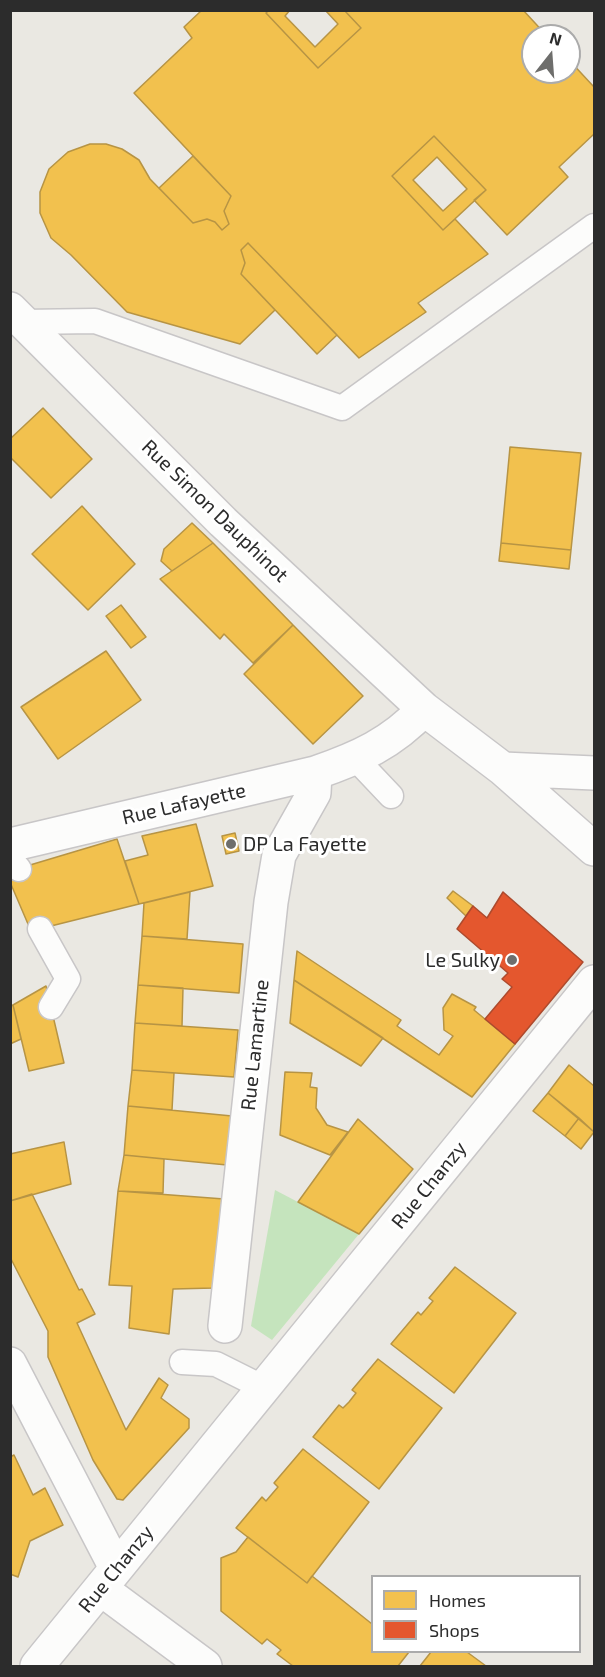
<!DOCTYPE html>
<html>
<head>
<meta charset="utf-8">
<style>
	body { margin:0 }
	#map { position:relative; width:605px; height:1677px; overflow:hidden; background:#eae8e2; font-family:"Exo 2",sans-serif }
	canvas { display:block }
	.frame { position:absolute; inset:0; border:12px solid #2c2c2c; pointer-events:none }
	.legend { position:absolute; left:371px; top:1575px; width:210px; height:78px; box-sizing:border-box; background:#fff; border:2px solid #ababab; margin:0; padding:8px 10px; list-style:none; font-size:18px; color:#2c2c2c }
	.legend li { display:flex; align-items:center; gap:12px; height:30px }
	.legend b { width:30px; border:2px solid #ababab }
	.north { position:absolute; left:521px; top:24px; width:60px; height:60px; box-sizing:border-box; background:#fff; border:2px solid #ababab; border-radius:50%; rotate:17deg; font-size:16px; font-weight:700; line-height:24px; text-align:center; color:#2c2c2c }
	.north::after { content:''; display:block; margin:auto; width:21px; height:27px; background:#6e6e6c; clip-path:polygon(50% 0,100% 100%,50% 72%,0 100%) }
</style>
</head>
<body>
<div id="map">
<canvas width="605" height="1677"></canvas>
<div class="frame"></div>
<ul class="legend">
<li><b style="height:16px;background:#f2c14e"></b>Homes</li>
<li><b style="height:16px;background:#e4572e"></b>Shops</li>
</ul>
<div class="north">N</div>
</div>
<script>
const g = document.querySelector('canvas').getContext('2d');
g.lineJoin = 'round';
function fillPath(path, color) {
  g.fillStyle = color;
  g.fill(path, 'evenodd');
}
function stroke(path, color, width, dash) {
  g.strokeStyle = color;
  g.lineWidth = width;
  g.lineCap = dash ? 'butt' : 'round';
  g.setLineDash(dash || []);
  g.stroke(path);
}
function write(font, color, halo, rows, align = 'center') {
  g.font = font + ' "Exo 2",sans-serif';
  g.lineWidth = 6;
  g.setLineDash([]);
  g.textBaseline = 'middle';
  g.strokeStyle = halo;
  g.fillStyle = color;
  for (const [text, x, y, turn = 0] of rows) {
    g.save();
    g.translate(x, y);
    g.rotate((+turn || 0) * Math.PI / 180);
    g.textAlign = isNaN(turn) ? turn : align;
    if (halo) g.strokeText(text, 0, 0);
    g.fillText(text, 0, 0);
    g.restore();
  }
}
const green = new Path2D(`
	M275 1190 359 1234 272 1340 251 1326Z`);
const homes = new Path2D(`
	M202 10H269L266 13 318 68 361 28 344 10H523L547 36H533V72H569V60L594 87V134L559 167 568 177 507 235 474 200 486 190 434 136 392 176 443 230 455 219 488 254 418 303 426 312 359 358 248 243 241 250 245 263 241 274 275 310 240 344 127 312 71 255 51 238 40 213V192L49 169 68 152 90 144H106L122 149 139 160 150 179 193 223 207 219 215 222 222 230 229 224 224 211 231 196 134 93 192 38 184 27Z
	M269 10H290L285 16 315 47 338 24 325 10H344L361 28 318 68 266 13Z
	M434 136 486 190 443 230 392 176ZM437 157 467 189 443 211 413 180Z
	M193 156 231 196 224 211 229 224 222 230 215 222 207 219 193 223 159 188Z
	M248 243 337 335 317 354 241 274 245 263 241 250Z
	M43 408 92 459 51 498 10 457V439Z
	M510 447 581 453 571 550 501 543Z
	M82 506 135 564 88 610 32 554Z
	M192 523 213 543 172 571 161 561 164 549Z
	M213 543 293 625 253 663 224 634 220 639 160 579Z
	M501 543 571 550 569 569 499 561Z
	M121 605 146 637 131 648 106 616Z
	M293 625 363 696 313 744 244 674Z
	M106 651 141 700 58 759 21 707Z
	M196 824 213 886 139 904 125 861 148 855 142 836Z
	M235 833 239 851 226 854 222 836Z
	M117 839 139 904 31 931 10 882V871Z
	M453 891 473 906 466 916 447 898Z
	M190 892 187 939 142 936 144 903Z
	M142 936 243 944 239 993 138 985Z
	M297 951 401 1020 397 1026 439 1055 453 1036 444 1030 443 1008 452 994 476 1007 474 1010 515 1044 472 1097 294 980Z
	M294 980 383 1038 361 1066 290 1023Z
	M138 985 183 988 182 1026 135 1023Z
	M46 986 64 1063 29 1071 13 1005Z
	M13 1005 21 1039 10 1044V1006Z
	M135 1023 238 1030 234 1077 132 1070Z
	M569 1065 594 1086V1132L548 1093Z
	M132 1070 174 1073 172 1110 128 1106Z
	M285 1072 312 1073 310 1087 317 1088 316 1108 327 1125 348 1132 330 1155 280 1135Z
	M548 1093 579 1118 565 1136 533 1111Z
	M128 1106 232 1116 227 1165 124 1155Z
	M579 1118 594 1132 581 1149 565 1136Z
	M358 1119 413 1169 359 1234 298 1202Z
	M64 1142 71 1184 10 1201V1154Z
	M124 1155 164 1159 163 1193 118 1191Z
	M118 1191 224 1199 214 1288 173 1289 169 1334 129 1328 132 1286 109 1285Z
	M32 1194 79 1290 82 1289 95 1314 77 1323 126 1430 159 1378 168 1385 161 1398 189 1419V1428L123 1500 117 1499 93 1460 48 1357V1331L10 1257V1201Z
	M455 1267 516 1313 454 1393 391 1344 418 1312 421 1315 433 1301 429 1298Z
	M378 1359 442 1408 379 1489 313 1437 339 1405 343 1408 349 1402 356 1393 352 1390Z
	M303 1449 369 1502 307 1583 236 1528 262 1497 266 1501 278 1487 274 1483Z
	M14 1455 33 1495 45 1488 63 1525 30 1541 18 1577 10 1574V1457Z
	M248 1537 307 1583 312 1576 372 1624V1652H409L398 1666H293L277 1654 281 1650 267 1639 262 1644 221 1611V1558L236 1552Z
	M431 1652H467L486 1666H420Z`);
const shops = new Path2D(`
	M503 892 583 962 515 1044 485 1019 512 987 502 979 508 973 457 929 473 906 487 918Z`);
const lane = new Path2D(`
	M23 322 95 321 342 408 594 226
	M356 759 391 796
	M10 858 19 869
	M40 929 68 979 51 1007
	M182 1362 216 1364 264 1388`);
const street = new Path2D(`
	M10 309 223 522 424 709 503 769 594 849
	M503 769 594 773
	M10 845 315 773C359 758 392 743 424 709
	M225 1326 271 902 279 855 314 793 315 773
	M10 1364 116 1568
	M101 1589 205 1666`);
const secondary = new Path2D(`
	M37 1666 594 982`);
const markers = [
	[231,844,6,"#6e6e6c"],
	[512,960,6,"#6e6e6c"]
];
const streetNames = [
	["Rue Simon Dauphinot",215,511,44],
	["Rue Lafayette",184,804,-13],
	["Rue Lamartine",255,1045,-84],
	["Rue Chanzy",429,1185,-51],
	["Rue Chanzy",116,1569,-51]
];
const poiNames = [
	["DP La Fayette",243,844],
	["Le Sulky",500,960,"right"]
];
fillPath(green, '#c5e4bd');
fillPath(homes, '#f2c14e');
stroke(homes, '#b79444', 1.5);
fillPath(shops, '#e4572e');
stroke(shops, '#ad4a2d', 1.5);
stroke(lane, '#c8c6c7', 27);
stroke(street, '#c8c6c7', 36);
stroke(secondary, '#c8c6c7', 36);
stroke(lane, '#fcfcfb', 24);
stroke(street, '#fcfcfb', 33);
stroke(secondary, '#fcfcfb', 33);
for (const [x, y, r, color] of markers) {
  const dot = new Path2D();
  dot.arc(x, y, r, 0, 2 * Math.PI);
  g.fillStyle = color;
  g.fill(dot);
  stroke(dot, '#fff', 2);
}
write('20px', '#2c2c2c', '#fff', streetNames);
write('20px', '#2c2c2c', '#fff', poiNames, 'left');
</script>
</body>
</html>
